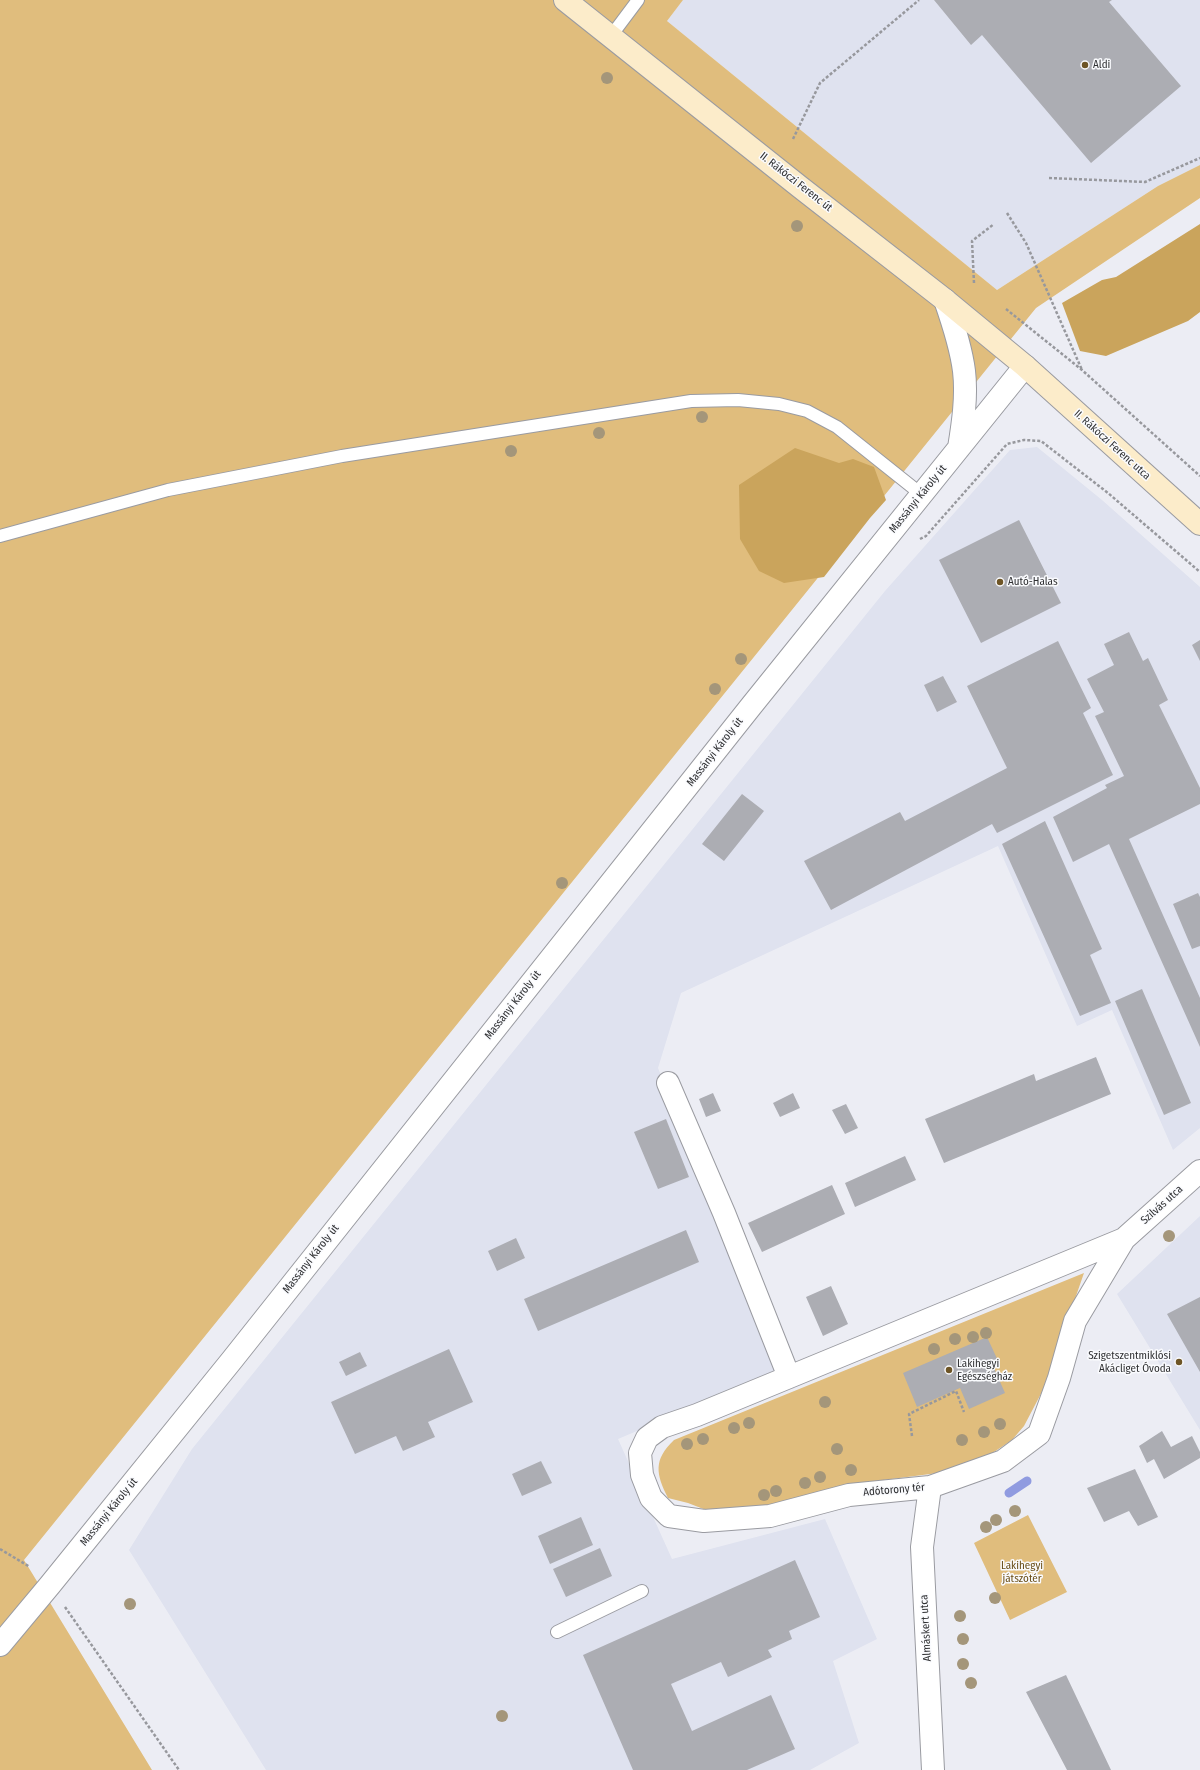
<!DOCTYPE html>
<html>
<head>
<meta charset="utf-8">
<style>
	body { margin:0 }
	canvas { display:block; background:#ecedf4 }
</style>
</head>
<body>
<canvas width="1200" height="1770"></canvas>
<script>
const g = document.querySelector('canvas').getContext('2d');
g.lineJoin = 'round';
function fillPath(path, color) {
  g.fillStyle = color;
  g.fill(path, 'evenodd');
}
function stroke(path, color, width, dash) {
  g.strokeStyle = color;
  g.lineWidth = width;
  g.lineCap = dash ? 'butt' : 'round';
  g.setLineDash(dash || []);
  g.stroke(path);
}
function write(font, color, halo, rows, align = 'center') {
  g.font = font + ' "Fira Sans Condensed",sans-serif';
  g.lineWidth = 3;
  g.setLineDash([]);
  g.textBaseline = 'middle';
  g.strokeStyle = halo;
  g.fillStyle = color;
  for (const [text, x, y, turn = 0] of rows) {
    g.save();
    g.translate(x, y);
    g.rotate((+turn || 0) * Math.PI / 180);
    g.textAlign = isNaN(turn) ? turn : align;
    if (halo) g.strokeText(text, 0, 0);
    g.fillText(text, 0, 0);
    g.restore();
  }
}
const built = new Path2D(`
	M683 0H1200V165L1158 186 997 290 667 21Z
	M1037 447 1102 500 1200 587V1128L1173 1150 1112 1010 1077 1026 998 846 681 993 658 1068 781 1370 618 1439 672 1559 825 1519 877 1639 833 1661 859 1743 810 1770H266L129 1550 192 1449 885 591 1010 450Z
	M1200 1216V1430L1117 1294Z`);
const green = new Path2D(`
	M0 0H683L667 21 997 290 1158 186 1200 165V198L1036 308 24 1560 152 1770H0Z
	M1084 1273 1044 1388 1024 1426 1012 1440 988 1456 938 1473 845 1485 769 1505 706 1510 688 1503 668 1498C656 1474 653 1460 674 1440Z
	M1028 1515 1067 1592 1010 1620 974 1543Z`);
const forest = new Path2D(`
	M1200 224V312L1188 321 1106 356 1080 351 1062 303 1102 280 1116 277Z
	M795 448 839 463 853 459 874 467 886 500 870 518 824 577 784 583 759 571 740 539 739 485Z`);
const stream = new Path2D(`
	M1009 1493 1027 1481`);
const building = new Path2D(`
	M934 0H1112L1109 2 1181 86 1091 163 982 35 971 45Z
	M1019 520 1061 603 981 643 939 560Z
	M1129 632 1143 661 1148 658 1168 700 1159 705 1200 788V804L1129 839 1200 998V1047L1109 844 1073 862 1053 817 1107 788 1105 785 1124 776 1095 716 1104 712 1087 679 1114 665 1104 644Z
	M1200 640V661L1192 645Z
	M1058 641 1091 708 1083 713 1113 775 997 833 992 824 831 910 804 861 900 812 905 821 1007 768 967 686Z
	M943 676 957 702 937 712 924 685Z
	M742 794 764 811 724 861 702 844Z
	M1045 821 1102 949 1090 955 1111 1003 1080 1016 1002 844Z
	M1198 893 1200 897V946L1192 949 1173 904Z
	M1142 989 1191 1103 1164 1115 1115 1001Z
	M1096 1057 1111 1094 944 1163 925 1119 1034 1074 1036 1081Z
	M713 1093 721 1111 706 1117 699 1099Z
	M793 1093 800 1108 780 1117 773 1103Z
	M846 1104 858 1128 845 1134 832 1110Z
	M666 1119 689 1177 658 1189 634 1132Z
	M905 1156 916 1180 855 1207 845 1183Z
	M832 1185 845 1214 762 1252 748 1223Z
	M686 1230 699 1262 538 1331 524 1299Z
	M516 1238 525 1258 497 1271 488 1251Z
	M831 1286 848 1324 823 1336 806 1297Z
	M1200 1297V1372L1167 1314Z
	M987 1337 1000 1365 994 1368 1005 1393 969 1409 960 1388 917 1407 903 1373Z
	M449 1349 473 1402 428 1422 435 1437 403 1451 396 1436 355 1454 331 1402Z
	M360 1352 367 1366 346 1376 339 1362Z
	M1162 1431 1171 1447 1192 1436 1200 1452V1458L1164 1479 1154 1459 1147 1463 1139 1446Z
	M541 1461 552 1483 522 1496 512 1474Z
	M1135 1469 1158 1517 1138 1526 1129 1511 1104 1522 1087 1488Z
	M581 1517 593 1545 550 1564 538 1536Z
	M600 1548 612 1576 566 1597 553 1569Z
	M795 1560 820 1617 789 1631 792 1639 768 1650 772 1657 728 1677 721 1662 671 1684 692 1731 771 1695 795 1749 747 1770H633L583 1655Z
	M1066 1675 1111 1770H1067L1026 1692Z`);
const path = new Path2D(`
	M793 139 820 83 919 0
	M1049 178 1145 182 1200 158
	M1007 213 1026 243 1082 370
	M974 283 972 241 994 224
	M1006 309 1082 370 1200 476
	M920 539 926 536 1007 444 1024 440 1041 441 1108 493 1200 572
	M912 1436 909 1414 956 1391 964 1412
	M0 1549 30 1567
	M65 1607 179 1770`);
const service = new Path2D(`
	M611 36 638 0
	M0 536 168 490 342 456 691 401 738 400 779 404 807 411 837 427 921 494
	M557 1632 642 1591`);
const minor = new Path2D(`
	M668 1083 724 1213 789 1377
	M1124 1239 697 1415 662 1427 647 1438 640 1453 642 1475 651 1498 669 1516 704 1521 770 1516 849 1495 930 1487 1003 1461 1039 1434 1059 1378 1075 1321 1124 1239 1200 1171
	M930 1487 922 1547 933 1770`);
const tertiary = new Path2D(`
	M945 300C953 323 961 347 964 371 967 396 963 423 959 448
	M0 1645 50 1585 232 1360 752 705 1025 366`);
const secondary = new Path2D(`
	M565 0 800 187 945 300 1025 366 1200 524`);
const trees = [
	[607,78],
	[797,226],
	[702,417],
	[599,433],
	[511,451],
	[741,659],
	[715,689],
	[562,883],
	[1169,1236],
	[986,1333],
	[973,1337],
	[955,1339],
	[934,1349],
	[825,1402],
	[749,1423],
	[1000,1424],
	[734,1428],
	[984,1432],
	[703,1439],
	[962,1440],
	[687,1444],
	[837,1449],
	[851,1470],
	[820,1477],
	[805,1483],
	[776,1491],
	[764,1495],
	[1015,1511],
	[996,1520],
	[986,1527],
	[995,1598],
	[130,1604],
	[960,1616],
	[963,1639],
	[963,1664],
	[971,1683],
	[502,1716]
];
const markers = [
	[1085,65,4,"#6e5526"],
	[1000,582,4,"#6e5526"],
	[1179,1362,4,"#6e5526"],
	[949,1370,4,"#6e5526"]
];
const poiNames = [
	["Aldi",1093,65],
	["Autó-Halas",1008,582],
	["Szigetszentmiklósi",1171,1356,"right"],
	["Akácliget Óvoda",1171,1369,"right"],
	["Lakihegyi",957,1364],
	["Egészségház",957,1377]
];
const streetNames = [
	["II. Rákóczi Ferenc út",796,182,38],
	["II. Rákóczi Ferenc utca",1112,445,42],
	["Massányi Károly út",918,499,-51],
	["Massányi Károly út",715,752,-52],
	["Massányi Károly út",513,1005,-52],
	["Szilvás utca",1162,1205,-42],
	["Massányi Károly út",311,1259,-52],
	["Adótorony tér",894,1490,-5],
	["Massányi Károly út",109,1512,-51],
	["Almáskert utca",926,1628,-93]
];
const parkNames = [
	["Lakihegyi",1022,1566],
	["játszótér",1022,1579]
];
fillPath(built, '#dfe2ef');
fillPath(green, '#e0bd7d');
fillPath(forest, '#caa45c');
stroke(stream, '#909be0', 9);
fillPath(building, '#acadb3');
stroke(service, '#9a9ba1', 14);
stroke(minor, '#9a9ba1', 24);
stroke(tertiary, '#9a9ba1', 24);
stroke(secondary, '#9a9ba1', 24);
stroke(path, '#97989d', 2.5, [3, 2]);
stroke(service, '#fff', 12);
stroke(minor, '#fff', 22);
stroke(tertiary, '#fff', 22);
stroke(secondary, '#fcecca', 22);
g.fillStyle = '#a4967a';
for (const [x, y] of trees) {
  g.beginPath();
  g.arc(x, y, 6, 0, 2 * Math.PI);
  g.fill();
}
for (const [x, y, r, color] of markers) {
  const dot = new Path2D();
  dot.arc(x, y, r, 0, 2 * Math.PI);
  g.fillStyle = color;
  g.fill(dot);
  stroke(dot, '#fafbfe', 1.5);
}
write('11px', '#303133', '#fafbfe', poiNames, 'left');
write('11px', '#303133', '#fafbfe', streetNames);
write('11px', '#694e17', '#fafbfe', parkNames);
</script>
</body>
</html>
